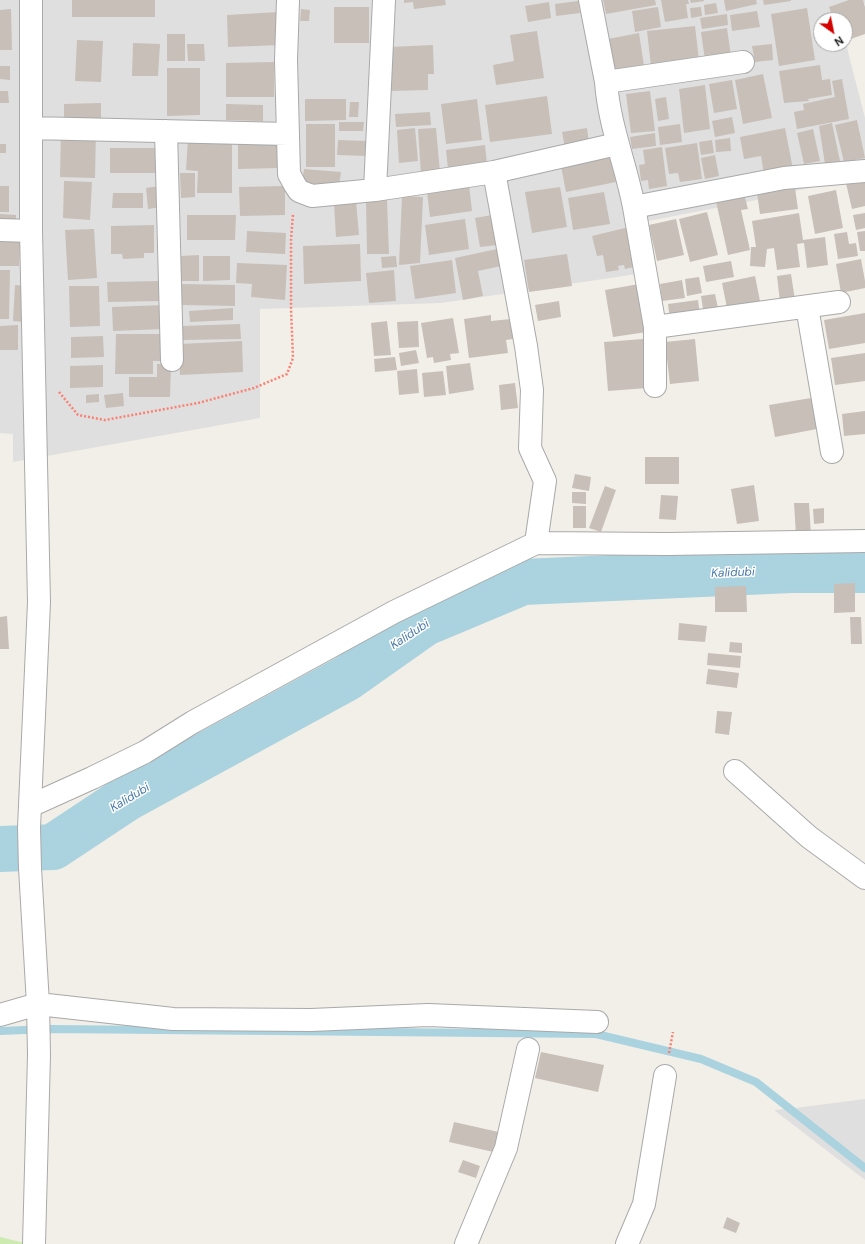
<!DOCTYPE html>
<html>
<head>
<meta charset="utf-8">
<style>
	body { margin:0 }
	#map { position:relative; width:865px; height:1244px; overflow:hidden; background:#f2efe9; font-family:"DM Sans",sans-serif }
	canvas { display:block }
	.north { position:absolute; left:813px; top:12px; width:40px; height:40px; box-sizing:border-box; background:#fff; border:1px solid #a7a7a7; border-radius:50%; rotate:147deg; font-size:11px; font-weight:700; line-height:16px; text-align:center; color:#222 }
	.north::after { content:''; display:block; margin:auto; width:14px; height:18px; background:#d40000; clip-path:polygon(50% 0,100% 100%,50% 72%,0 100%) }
</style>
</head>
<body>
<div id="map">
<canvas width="865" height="1244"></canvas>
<div class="north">N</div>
</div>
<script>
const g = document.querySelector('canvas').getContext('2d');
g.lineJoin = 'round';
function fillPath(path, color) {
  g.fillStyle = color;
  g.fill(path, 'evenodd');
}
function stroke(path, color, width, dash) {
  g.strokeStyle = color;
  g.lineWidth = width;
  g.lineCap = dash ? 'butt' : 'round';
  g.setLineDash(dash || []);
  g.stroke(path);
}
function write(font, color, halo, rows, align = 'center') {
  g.font = font + ' "DM Sans",sans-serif';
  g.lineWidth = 3;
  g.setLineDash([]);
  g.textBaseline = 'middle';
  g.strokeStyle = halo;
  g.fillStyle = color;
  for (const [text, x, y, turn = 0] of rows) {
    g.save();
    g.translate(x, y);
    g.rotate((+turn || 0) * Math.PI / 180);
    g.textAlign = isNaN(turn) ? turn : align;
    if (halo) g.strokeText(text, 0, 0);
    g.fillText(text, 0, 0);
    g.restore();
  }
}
const residential = new Path2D(`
	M0 0H865V4L838 11 840 20H821V44H845V40L865 118V175L747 202 643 222 644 273 441 303 260 309V418L13 462V434L0 433Z
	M865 1099V1180L774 1110 795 1108Z`);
const grass = new Path2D(`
	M0 1237 25 1243V1244H0Z`);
const stream = new Path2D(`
	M0 1031 51 1029 596 1034 701 1059 756 1082 865 1168`);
const river = new Path2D(`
	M0 849 53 847 127 798 347 678 425 623 523 582 791 570H865`);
const building = new Path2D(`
	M72 0H155V17H72Z
	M404 0H445L446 5 414 9 413 2 404 3Z
	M603 0H655L656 5 606 14Z
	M661 0H688L689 4H686L688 18 665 22Z
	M690 0H704V1L691 3Z
	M724 0H756L757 4 726 11Z
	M763 0H791V1L764 5Z
	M849 0H863L865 7V34L845 41V20H834L829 7Z
	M578 1 580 13 556 16 555 4Z
	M549 2 551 18 528 22 525 6Z
	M716 3 718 13 705 15 704 5Z
	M334 7H369V43H334Z
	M658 7 661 27 635 32 632 11Z
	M701 7 702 16 691 18 690 8Z
	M807 8 815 60 779 66 771 14Z
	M11 9 12 50H0V10Z
	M301 9 310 10 309 21H300Z
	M757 11 760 27 732 31 730 15Z
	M279 12 281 45 228 47 227 15Z
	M727 14 728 25 702 29 700 18Z
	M695 26 699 60 651 66 647 31Z
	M727 28 731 56 705 60 701 32Z
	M537 31 544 78 496 85 493 65 514 61 510 35Z
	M639 33 644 66 613 72 608 39Z
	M167 34H185V61H167Z
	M77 40 103 41 101 82 75 81Z
	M133 43 160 44 158 76H132Z
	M187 44H204L205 61H188Z
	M772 44 773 60 755 62 752 46Z
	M433 45 434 74H428V90L391 91 389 47Z
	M274 62V97H226V63Z
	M820 65 822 80 830 79 832 95 808 99 809 101 784 103 779 71Z
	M0 66H10V80L0 79Z
	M167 68H200V115L167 116Z
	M763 74 772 118 743 124 735 80Z
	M842 79 849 119 797 129 794 112 804 110 803 104 835 97 832 81Z
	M732 80 737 109 714 113 709 84Z
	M705 85 710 129 684 133 679 89Z
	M0 91H8L9 103H0Z
	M650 91 655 131 631 133 626 94Z
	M547 96 552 134 490 142 485 105Z
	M666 97 669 119 658 121 655 99Z
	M305 99H346V120L305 121Z
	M477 99 482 140 446 144 441 104Z
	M350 102H359L358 117H349Z
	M101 103V122L64 123V104Z
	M226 104 263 105V121L226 120Z
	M430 112 431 125 396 127 395 114Z
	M732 117 735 133 715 137 712 121Z
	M857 120 865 158 844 162 835 125Z
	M339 122H364L363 131H339Z
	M832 123 840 161 825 164 819 126Z
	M306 124H335V167H306Z
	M680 124 682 142 660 145 658 127Z
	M415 128 418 161 399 163 397 130Z
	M436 128 440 173 421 174 418 129Z
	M587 128 589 144 565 148 562 132Z
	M785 128 793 169 764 175 761 156 744 159 740 137Z
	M813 129 820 161 804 164 797 133Z
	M61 131H96L95 178 60 177Z
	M655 133 656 146 632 149 630 137Z
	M730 138 731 151 716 152 715 140Z
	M188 139 232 140V193H197L198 171 186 170Z
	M338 140 368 141 367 156 337 155Z
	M712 140 714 153 701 155 699 142Z
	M277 141 278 168 238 169V142Z
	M697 143 702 179 680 182 678 173 669 174 665 148Z
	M0 144H6V153H0Z
	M485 145 487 164 448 169 446 150Z
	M662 147 667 186 649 189 648 180 641 181 639 165 645 164 643 150Z
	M110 148H158V173H110Z
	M715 155 719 176 705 179 701 158Z
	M611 156 616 182 566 192 561 166Z
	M304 169 341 172 339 187 302 183Z
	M180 173H195V197L181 198Z
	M865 174V206L852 209 845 179Z
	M64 181 92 182 90 220 63 218Z
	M469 185 472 211 430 217 427 192Z
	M0 186H9V212H0Z
	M159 186 161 207 148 209 146 188Z
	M285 186V215L240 216 239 187Z
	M560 187 567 227 532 233 525 192Z
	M795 188 798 209 760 214 757 193Z
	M743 190 748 209 741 210 750 250 728 255 715 197Z
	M836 190 843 228 815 234 808 196Z
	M604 192 610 224 573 230 568 198Z
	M113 193H143V208H112Z
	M402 196 423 197 420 263 399 265Z
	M387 200 389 254H367L366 201Z
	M356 201 359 235 336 237 334 203Z
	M707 212 718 255 690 262 679 219Z
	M799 213 803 240 825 237 828 265 807 268 804 243 797 244 800 267 777 270 774 248 767 249 765 267 750 266 751 247H756L752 221Z
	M865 213V228L856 230 853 215Z
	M0 214 16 215V226H0Z
	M187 215H236L235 240H187Z
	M492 215 497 245 480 247 475 218Z
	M465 219 469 249 429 255 425 225Z
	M676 219 684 255 657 261 649 225Z
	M154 225V253H144V258L123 259 122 254H111V226Z
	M629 227 638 266 625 269 624 265 618 266 619 270 606 272 603 255 597 256 592 236Z
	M94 229 97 278 68 280 65 230Z
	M247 231 286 233 285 254 246 252Z
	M865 231V251H860L857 232Z
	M847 232 849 244 856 243 858 256 838 259 834 234Z
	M0 241 20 242 19 266H0Z
	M360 244 361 281 304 284 303 246Z
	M497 249 501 266 478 271 483 296 463 300 455 258Z
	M567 254 572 286 529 292 524 260Z
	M199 255V281H180V256Z
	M203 256H230V280L203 281Z
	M396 256 397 267 382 268 381 257Z
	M861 259 865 281V288L841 293 836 264Z
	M452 260 456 293 415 299 410 266Z
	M731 261 734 277 706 282 703 266Z
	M237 263 287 265 285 300 251 297 252 284 236 283Z
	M0 270H10L9 319H0Z
	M394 270 396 301 369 303 366 273Z
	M791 274 795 300 780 302 777 276Z
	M755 276 760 301 727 308 722 283Z
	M699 277 702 293 687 296 685 279Z
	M682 280 685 298 662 301 660 284Z
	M162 281V301L108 302 107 282Z
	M182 284 235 285V306L182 305Z
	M639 284 647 332 613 337 605 290Z
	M15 285 27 286 25 322 13 321Z
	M69 286H99L100 326 70 327Z
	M715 294 719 313 704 316 701 296Z
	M698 300 700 315 670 320 668 304Z
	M559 301 561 317 538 321 535 305Z
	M163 305 164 329 113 331 112 307Z
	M233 308V320L190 322 189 311Z
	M865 313V343L829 349 824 320Z
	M491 315V321L511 319 513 339 506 340 508 353 469 358 464 319Z
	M453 318 459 353 450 354 451 360 434 363 433 357 427 358 421 323Z
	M387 321 391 355 374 356 371 323Z
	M418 321 419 347 399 348 397 322Z
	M240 324 241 339 182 340V326Z
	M18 325V350H0V326Z
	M116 334H168V361H153V374H115Z
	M103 336 104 357 71 358V337Z
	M643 339 647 388 608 391 604 342Z
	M695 339 699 381 670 384 665 342Z
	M242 341 243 372 180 375 179 344Z
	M416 350 419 363 401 366 399 353Z
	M865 353V381L835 385 831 358Z
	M395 357 397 370 375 372 374 359Z
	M470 363 474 390 449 394 446 366Z
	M157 364H171L170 397H129V377H157Z
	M103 365V387L70 388V366Z
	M417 369 419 393 399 395 397 371Z
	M443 371 446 395 424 397 422 373Z
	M515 383 518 408 501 410 499 385Z
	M123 393 124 406 106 408 104 395Z
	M99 394V402L86 403V395Z
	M811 398 817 429 775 437 769 405Z
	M865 411V434L844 436 842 414Z
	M645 457H679V484H645Z
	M575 474 591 477 589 491 572 488Z
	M754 485 759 521 737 524 731 489Z
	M605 486 616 490 601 532 589 528Z
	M572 492H586V504L572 503Z
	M661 495 678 496 676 520 659 519Z
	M794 503H809L811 535H796Z
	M573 506H586V528H573Z
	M824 508V523L814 524 813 509Z
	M855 583V612L834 613V584Z
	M746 586 747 612H715V587Z
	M7 616 9 649H0V617Z
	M850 617H861L862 644H851Z
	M679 623 707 626 705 642 678 640Z
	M730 642 742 643V653L729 652Z
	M708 653 741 656 740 668 707 665Z
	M708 669 739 673 737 688 706 684Z
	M717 711 732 712 729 735 715 733Z
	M541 1052 604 1065 598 1092 535 1078Z
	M454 1122 503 1133 498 1153 449 1142Z
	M463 1160 480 1166 476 1178 458 1172Z
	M727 1217 740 1223 736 1233 723 1228Z`);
const path = new Path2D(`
	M59 392 78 415 105 420 198 403 254 388 287 374 293 358 291 309V239L293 214
	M669 1053 673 1032`);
const minor = new Path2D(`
	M31 0V231L39 602 29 828 30 868 38 1004 39 1055 34 1244
	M288 0 286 60 289 174 295 185 299 191 312 196 375 190 494 172 617 144
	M590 0 606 82
	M743 62 606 82C609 125 626 165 634 207L784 178 865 171
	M31 128 288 134
	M166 131 172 360
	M494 172 526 346 532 390 530 448 545 481 536 543
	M375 190 384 0
	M634 207 655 327V386
	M0 230 31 231
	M807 307 832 452
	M655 327 839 302
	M735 771 809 837 865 878
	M30 806 92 778 145 752 193 722 394 612 536 543 667 544 865 541
	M0 1015 38 1004 173 1019 311 1020 428 1015 597 1022
	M466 1244 506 1148 528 1049
	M627 1244 644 1204 665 1076`);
const waterNames = [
	["Kalidubi",733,573,-2],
	["Kalidubi",410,635,-33],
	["Kalidubi",130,798,-31]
];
fillPath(residential, '#e0dfdf');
fillPath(grass, '#cdebb0');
stroke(stream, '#aad3df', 8);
stroke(river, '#aad3df', 46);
fillPath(building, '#c7bfb8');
stroke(minor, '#a9a9a9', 24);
stroke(path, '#fa8072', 2.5, [2, 2]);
stroke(minor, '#fff', 22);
write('italic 12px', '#4a7aab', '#fff', waterNames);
</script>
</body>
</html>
